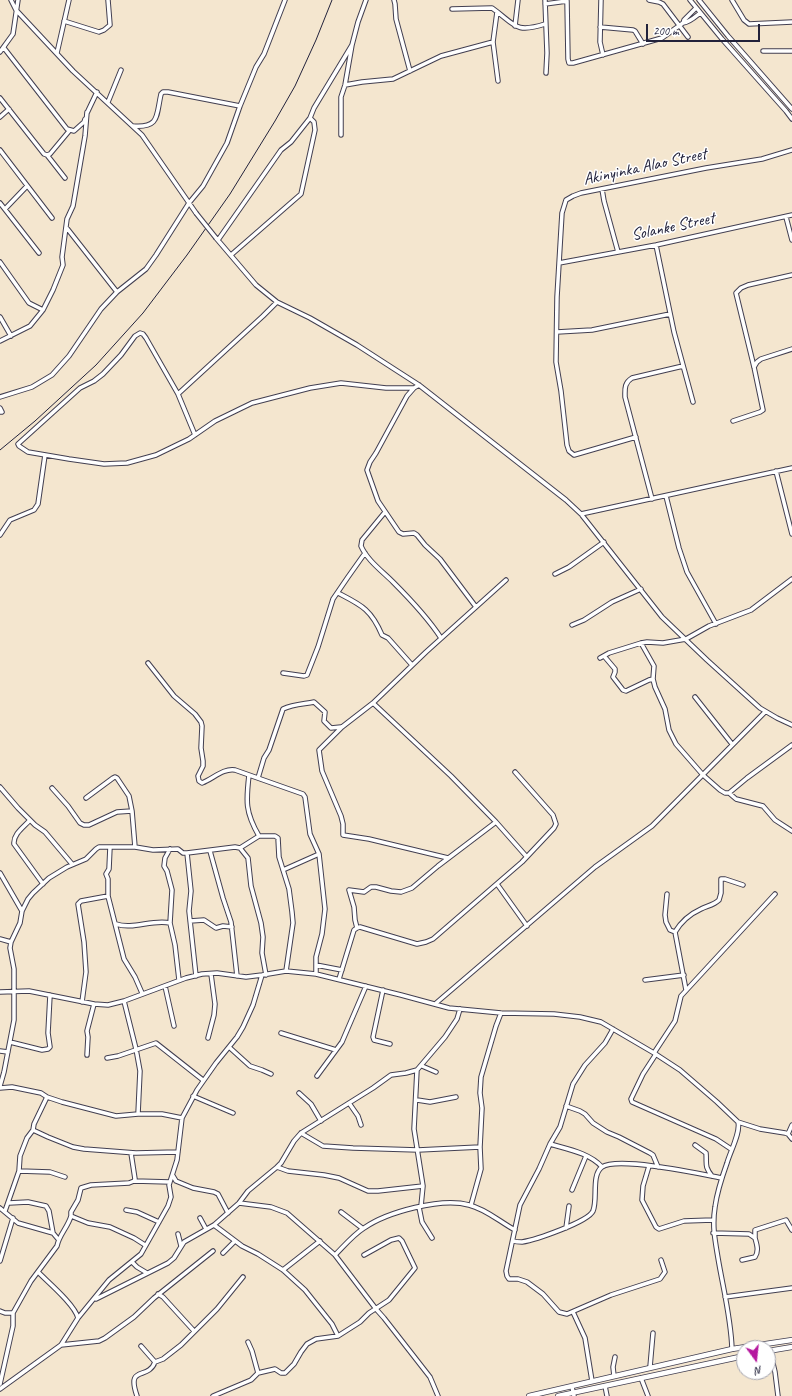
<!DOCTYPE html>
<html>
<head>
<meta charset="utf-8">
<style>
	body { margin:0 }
	#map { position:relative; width:792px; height:1396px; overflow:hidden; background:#f4e6cf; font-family:Caveat,sans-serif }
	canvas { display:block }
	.north { position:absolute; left:736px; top:1340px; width:40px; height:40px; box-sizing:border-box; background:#fff; border:1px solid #a7a7b1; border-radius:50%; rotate:165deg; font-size:11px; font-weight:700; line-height:16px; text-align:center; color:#22223b }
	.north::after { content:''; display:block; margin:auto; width:14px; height:18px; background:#b5179e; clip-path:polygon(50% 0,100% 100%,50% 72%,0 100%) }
	.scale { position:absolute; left:646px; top:24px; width:114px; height:18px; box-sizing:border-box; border:2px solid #22223b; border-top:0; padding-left:5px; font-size:12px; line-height:14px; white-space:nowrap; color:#22223b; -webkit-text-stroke:3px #fff; paint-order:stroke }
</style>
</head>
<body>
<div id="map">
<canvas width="792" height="1396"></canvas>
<div class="north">N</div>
<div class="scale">200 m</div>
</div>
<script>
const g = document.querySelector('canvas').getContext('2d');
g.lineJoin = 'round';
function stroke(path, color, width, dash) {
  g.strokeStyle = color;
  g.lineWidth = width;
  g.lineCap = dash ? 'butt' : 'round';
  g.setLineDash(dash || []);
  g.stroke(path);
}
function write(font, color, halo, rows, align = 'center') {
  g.font = font + ' Caveat,sans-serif';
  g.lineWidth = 3;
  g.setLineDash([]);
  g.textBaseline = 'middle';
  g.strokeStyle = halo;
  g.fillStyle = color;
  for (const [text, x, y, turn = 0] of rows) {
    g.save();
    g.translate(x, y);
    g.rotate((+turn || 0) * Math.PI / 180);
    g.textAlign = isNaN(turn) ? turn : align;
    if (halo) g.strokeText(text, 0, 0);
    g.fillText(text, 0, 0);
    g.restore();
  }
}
const minor = new Path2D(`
	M11 0 16 10 73 71 142 135 196 213
	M394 0 395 4 396 19 410 71
	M545 0 547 53 546 73
	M601 0 600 42 603 55
	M649 0 659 2 663 4 688 37
	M690 0 722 39 786 111 792 119
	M699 0 728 36 792 109
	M732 0 744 20 749 24 792 22
	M545 4 567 1 568 59 569 63H573L662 38 683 23C690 22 695 17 700 13
	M452 9 492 8C515 24 514 34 545 24
	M497 12 493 42 498 81
	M64 21 99 32 104 30 110 25 108 0
	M683 23 684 20 696 8
	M515 26 518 0
	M600 27 633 30 635 31 643 44
	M4 48 67 129 74 131 84 122 85 119
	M763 51H792
	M0 52 13 34 18 0
	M57 53 69 0
	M345 85 362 82 393 79 441 56 493 42
	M0 98 44 154 47 155 65 178
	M108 102 121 70
	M87 113 97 92
	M0 117 9 109
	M133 126C160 128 156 116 161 94L163 92H168L240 106
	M341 135V97L345 85 352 45 358 22 366 0
	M0 150 52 218
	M47 155 50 154 70 130
	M602 189 604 201 618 252
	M0 203 39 253
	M5 209 27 186
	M786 217 792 240
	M66 227 117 292
	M216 238 256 285 277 302 310 318 357 345 419 385 566 500 581 514 662 617 707 660 760 708 777 718 792 725
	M218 240 281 150 291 142 310 118
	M656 245 674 332 693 402
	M231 255 301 194 315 130 314 122 310 118 314 108 352 45
	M0 262 29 303 43 310
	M559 263 656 245 792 215
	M0 317 11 336
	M557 332 592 330 670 314
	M0 341 30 326 43 310 53 290 63 265 62 257 67 219 73 206 85 136 87 112
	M754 367 757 362 761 359 792 349
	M414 388 407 396 376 453 370 462 367 470 378 501 399 532 403 534 414 533 417 535 425 545 440 559 476 607
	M178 394 263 316 277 302
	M0 397 32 387 52 375 69 356 101 309 117 292 146 269 156 255 189 203 203 186 227 143 240 106 256 67 264 54 285 0
	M0 408 2 412H0
	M733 421 760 412 763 410 754 367 736 293 741 288 748 285 792 275
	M195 435 178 394 146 338 143 334 140 333 135 336 121 355 103 374 94 381 80 388 18 444 19 446 28 452 69 459 104 464 127 463 156 455 189 439 215 421 252 403 310 388 341 383 386 388H414L419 385
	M636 437 574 455 569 451 567 445 561 391 556 362 557 297 562 213 566 200 573 196 581 193 706 168 762 159 792 150
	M776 471 792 534
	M666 496 679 548 687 572 716 624
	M652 499 625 397C625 389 624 383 632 378L683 366
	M385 512 362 540 361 546C367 560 382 571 393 582 410 599 428 618 441 638
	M581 514 792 468
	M0 535 10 520 34 510 38 504 45 455
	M555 574 569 567 604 542
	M338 593C361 605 371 609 382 635L388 638 412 665
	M572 625 584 620 612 602 641 589
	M641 643 654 666 653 679 655 687 665 709 669 730 676 744 703 775 720 790 725 793H729L747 778 792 745
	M604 656 615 669V672L613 677 623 690 626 691 649 680 653 679
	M600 658 609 653 641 643 647 642 663 643 686 639 709 626 751 610 792 579
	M148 663 174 696 195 714 201 722 202 726 201 748 203 761V766L198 776 199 781 202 783C213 779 223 768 235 770L303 794 305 797 310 834 319 854 325 909 322 934 316 957V974
	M283 673 304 676 307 675 318 647 333 599 348 577 365 553
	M695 697 732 744
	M373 703 451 776 496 822 526 856
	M249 775C246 801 245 812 259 836
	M258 778 264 758 269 750 283 709C293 704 304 704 314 702L325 712 324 721 331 728 341 727
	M0 787 18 808 35 825 45 832 72 864
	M52 788 68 806 80 823 84 825H89L117 812 132 811
	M729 793 736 799 763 806 775 820 792 831
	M86 798 113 778 115 777 117 778 129 796 132 811 135 847
	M30 820C24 827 13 834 14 844L43 884
	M110 847 109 869 106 874 108 879V896L124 959 135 977 142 993
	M240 848 259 836H275L278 838 279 857 289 889 292 912 293 923 286 971
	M170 849 165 858 164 866 167 871 172 890 170 923 175 945 179 980
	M210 851 223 898 231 922 237 976
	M187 853 191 891 189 911 196 976
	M448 858 369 839 343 835V824L341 816 322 771 319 750 342 727 373 703 426 652 506 580
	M283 870 319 854
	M0 873 22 911
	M497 884 527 926
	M667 894 665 915 666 922 670 930 675 932
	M190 921 204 920 216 928 223 926 232 927
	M116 924C133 930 152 919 170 923
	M357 928 360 927 417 944 426 942 433 939 522 862 554 828 556 824 553 815 515 772
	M357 928 355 920 354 907 349 890 364 892 371 887H376L391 891 401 892 412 888 438 866 496 822
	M0 939 11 942
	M316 965 342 970
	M339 979 354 930 357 928
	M645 980 684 975
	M165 986 174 1026
	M383 990 373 1037 374 1040 390 1044
	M686 990 675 932C681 922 690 914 701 909 707 906 714 905 719 900L721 893V879H725L743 885
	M0 992 29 991 94 1004 108 1005 124 1001 186 978 202 974 217 973 246 977 262 975 286 971 316 974 401 995 449 1008 501 1013 554 1014 580 1017 601 1022 654 1053 680 1070 717 1102 738 1122C741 1132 730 1152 727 1163 722 1177 717 1192 715 1207 712 1226 715 1240 718 1258 723 1288 731 1318 732 1349
	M124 1001 136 1049 140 1071 138 1114
	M82 1002 86 972 84 942 78 904 81 901 108 896
	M435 1004 595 867 652 826 765 712
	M613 1029 605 1043 585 1065 573 1084 560 1127 550 1144 539 1169 520 1205 506 1271 507 1276 509 1279H518L527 1282 543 1294 559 1312 567 1314 611 1295 660 1279 665 1272 661 1260
	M281 1033 336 1050
	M208 1038 214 1015 215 1004 211 974
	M10 1042 42 1050 48 1049 50 1047 48 1033 50 995
	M229 1047 250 1066 262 1070 271 1074
	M0 1051 8 1052
	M654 1053 675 1021 681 996 775 894
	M656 1054 643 1074 631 1099 632 1102 716 1139 731 1149
	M87 1055 88 1037 87 1031 94 1004
	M107 1058 118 1056 156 1043 203 1080
	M422 1066 436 1072
	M417 1070 414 1129 423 1186 421 1206
	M317 1076 342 1042 366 986
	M0 1086 4 1072 14 1020V969L10 948 11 942 20 923 22 911 28 899 33 893 49 878 67 867 86 859 96 849 99 847H135L153 850 178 849 183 853H187L235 847 240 848 248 858 251 886 261 923 263 937 262 953 266 975
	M0 1088 12 1087 41 1093 47 1097 62 1102 116 1116 138 1114H162L182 1118
	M299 1093 311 1104 321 1121
	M193 1096 233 1113
	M417 1100 430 1102 456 1097
	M349 1103 358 1116 361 1125
	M566 1106 580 1111 585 1114 593 1123 607 1132 619 1137 650 1153 653 1155 658 1167
	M738 1122 760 1129 785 1133 788 1134 792 1139
	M33 1130 48 1137 73 1147 84 1149 136 1153 178 1152
	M301 1133 323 1146 353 1148 418 1150 480 1147
	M788 1134 792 1125
	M550 1144C567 1149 590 1153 602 1167
	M695 1145 706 1153C707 1164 704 1166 712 1176
	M131 1153 135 1179 134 1181
	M649 1166 643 1186 642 1200 656 1227 659 1229 684 1221 713 1220
	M277 1167 288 1171 324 1175 339 1178 368 1191H378L423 1186
	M19 1171 50 1172 65 1177
	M173 1176 176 1181 193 1188 214 1192 218 1194 228 1213
	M572 1190 586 1156
	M9 1203 28 1202 46 1206 49 1211 53 1233
	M239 1203 271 1207 287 1213 335 1255 376 1309 384 1318 430 1377 438 1396
	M471 1205 481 1169 480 1147 482 1108 480 1093 481 1077 496 1026 501 1013
	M419 1207 422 1222 432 1238
	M0 1208 18 1223 53 1233 58 1239
	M126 1210 137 1212 159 1222
	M5 1211 19 1171 20 1156 27 1138 33 1130 34 1124 47 1097
	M341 1212 362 1228
	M200 1218 206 1229
	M214 1225 242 1246 258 1254 283 1270 305 1290 332 1324 338 1336
	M566 1228 569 1206
	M713 1233 749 1234 755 1238V1230L786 1220 792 1230
	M178 1234 181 1246
	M513 1241C516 1242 519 1242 522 1242 535 1240 588 1222 593 1211 598 1199 591 1175 602 1167 618 1156 701 1174 722 1178
	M145 1245 134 1238 110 1227 88 1223 71 1216V1212L78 1200 81 1188 91 1185 129 1183 134 1181 170 1182
	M223 1253 235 1241
	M335 1255C344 1246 353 1235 364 1228 387 1212 442 1197 469 1205 486 1209 500 1222 515 1230
	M742 1260 755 1257C759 1251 757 1245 755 1238
	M0 1261 13 1218
	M132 1262 137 1267 147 1273
	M283 1270 320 1241
	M38 1272C49 1283 75 1305 78 1318
	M158 1294 163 1297 194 1331
	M725 1297 792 1288
	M96 1299 168 1263 174 1258 184 1242 214 1225 239 1203 248 1191 277 1167 281 1163 294 1141 301 1133 373 1088 391 1075 406 1073 417 1070 445 1037 457 1019 460 1009
	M0 1311 5 1313H13
	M573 1312 585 1338 592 1381
	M248 1342 252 1351 258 1373
	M61 1345 99 1341 105 1338 134 1317 154 1298 213 1251
	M141 1346 155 1362 163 1359 181 1345 217 1309 243 1277
	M770 1351 775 1372 778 1396
	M650 1367 653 1333
	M614 1376 613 1367 615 1357
	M641 1378 648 1396
	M0 1384 13 1326V1313L31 1281 57 1246C59 1235 68 1227 71 1216
	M605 1386 607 1396
	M572 1387 574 1396
	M0 1389 61 1345 78 1318 109 1280 141 1254 168 1206 171 1197 169 1185 177 1160 182 1118 197 1090 216 1063 237 1037 243 1027 253 1005 262 975
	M137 1396C126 1364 148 1381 155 1362
	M213 1396 251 1380 258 1373 275 1369 281 1373H285L294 1364 301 1352 307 1344 316 1339 338 1336 360 1322 369 1313 389 1300 415 1268 402 1241 399 1238 391 1240 364 1255`);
const major = new Path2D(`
	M768 1351 792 1347
	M529 1396 732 1349 792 1340
	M558 1396 744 1356`);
const rail = new Path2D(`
	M0 450 35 421 96 365 143 313 187 255 230 194 275 121 295 86 316 40 332 0`);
const minorBridge = new Path2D(`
	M196 213 216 238`);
const streetNames = [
	["Akinyinka Alao Street",645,167,-12],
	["Solanke Street",673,227,-12]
];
stroke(minor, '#423f51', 5.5);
stroke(major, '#423f51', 6);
stroke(minor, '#fff', 3.5);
stroke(major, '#fff', 4.5);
stroke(rail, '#22223b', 1);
stroke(minorBridge, '#423f51', 5.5, []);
stroke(minorBridge, '#fff', 3.5);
write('17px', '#22223b', '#fff', streetNames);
</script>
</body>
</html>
